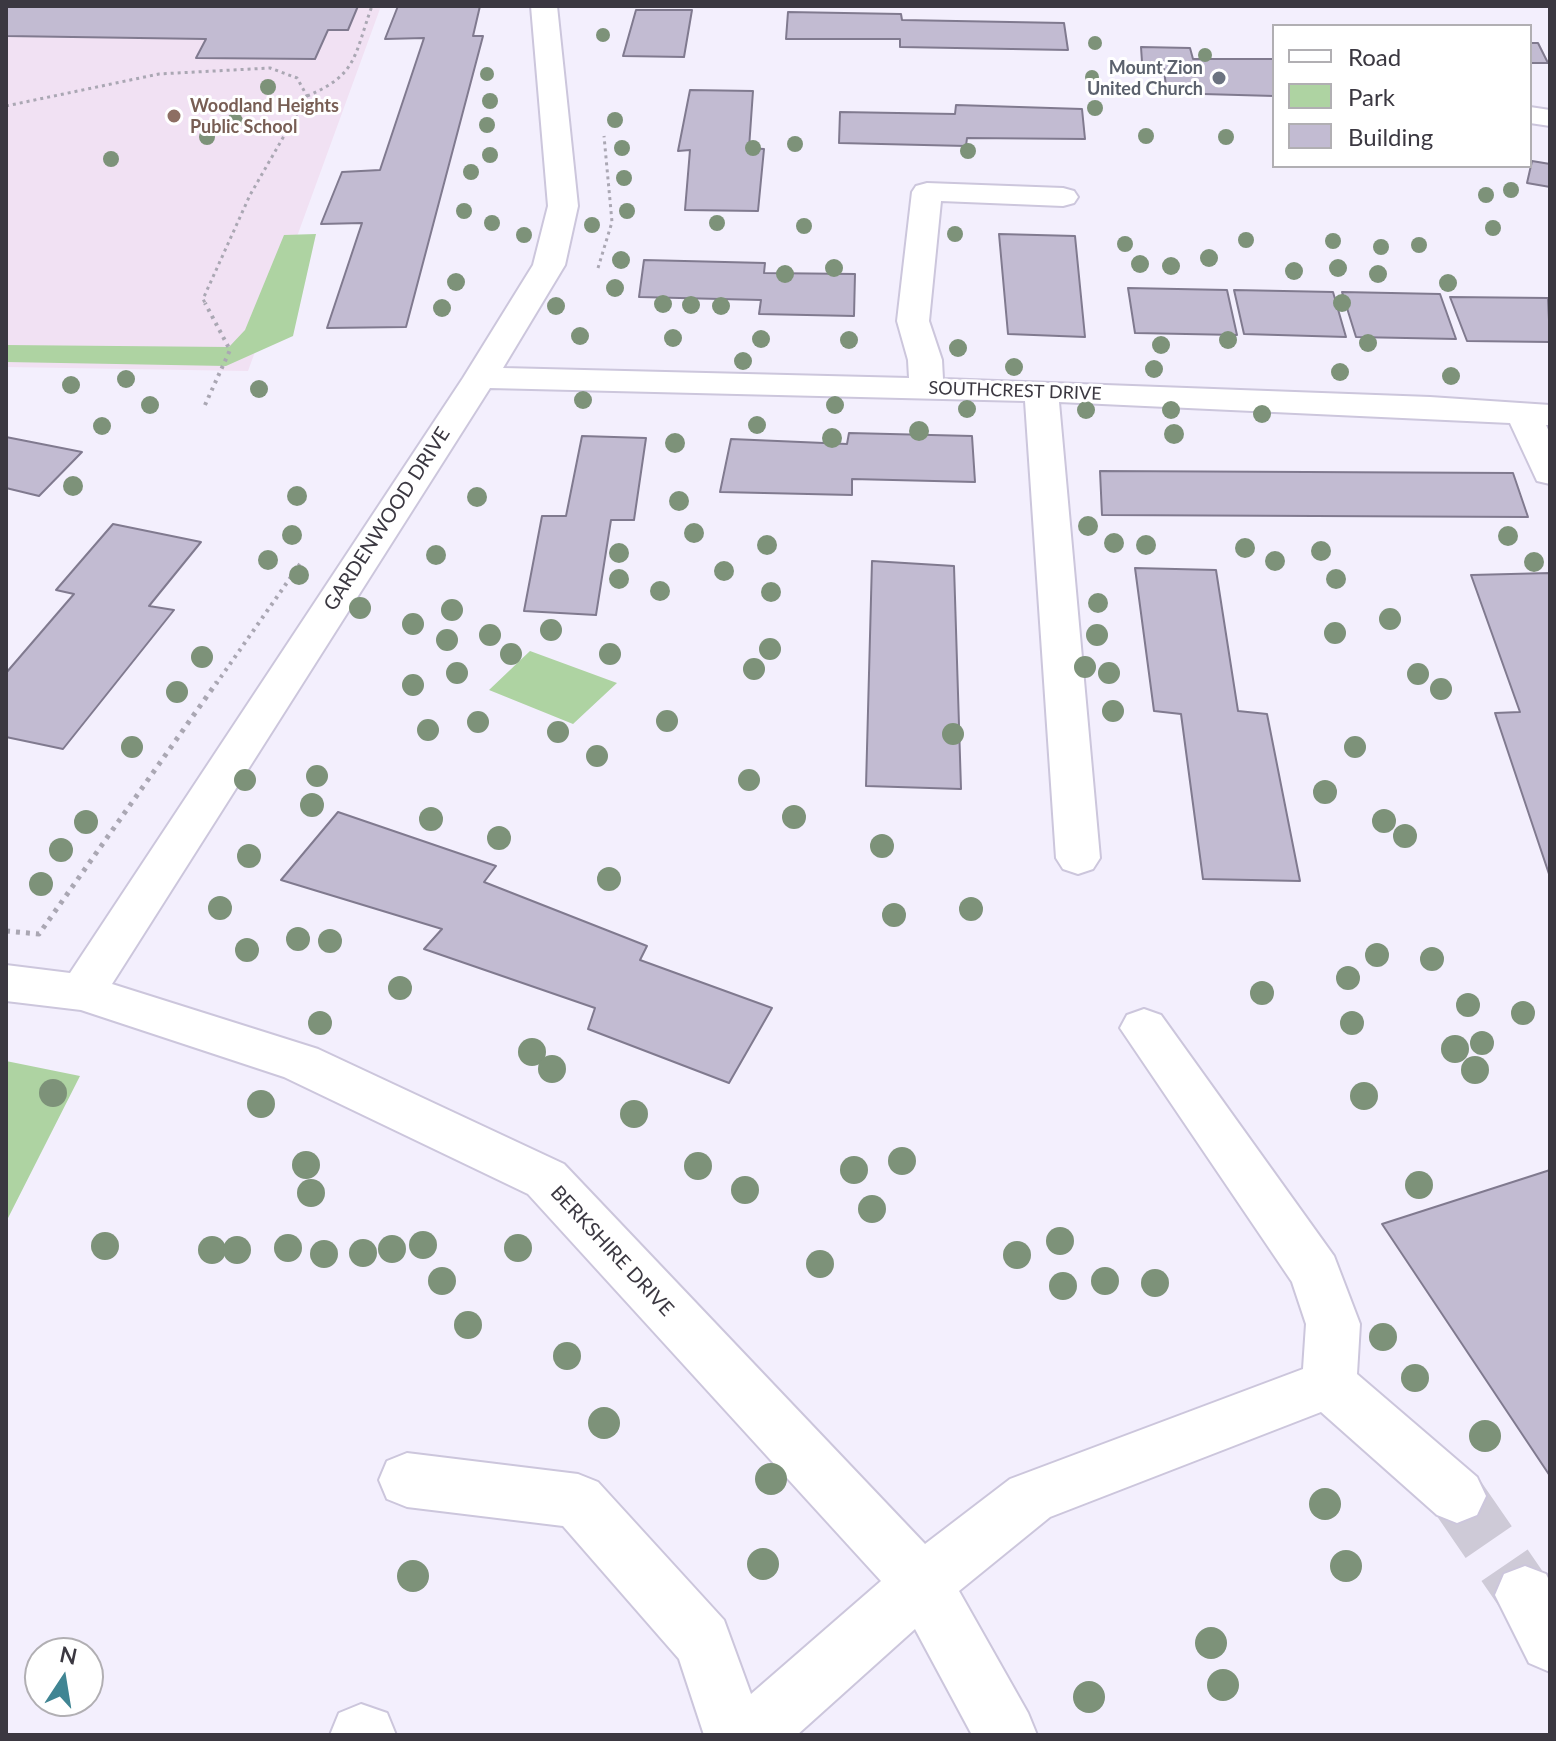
<!DOCTYPE html>
<html>
<head>
<meta charset="utf-8">
<style>
	body { margin:0 }
	#map { position:relative; width:1556px; height:1741px; overflow:hidden; background:#f3effd; font-family:Lato,sans-serif }
	canvas { display:block }
	.frame { position:absolute; inset:0; border:8px solid #3b3841; pointer-events:none }
	.legend { position:absolute; left:1272px; top:24px; width:260px; height:144px; box-sizing:border-box; background:#fff; border:2px solid #b1afb3; margin:0; padding:10px 14px; list-style:none; font-size:24px; color:#3b3841 }
	.legend li { display:flex; align-items:center; gap:16px; height:40px }
	.legend b { width:40px; border:2px solid #b1afb3 }
	.north { position:absolute; left:24px; top:1637px; width:80px; height:80px; box-sizing:border-box; background:#fff; border:2px solid #b1afb3; border-radius:50%; rotate:12deg; font-size:22px; font-weight:700; line-height:32px; text-align:center; color:#3b3841 }
	.north::after { content:''; display:block; margin:auto; width:28px; height:36px; background:#408593; clip-path:polygon(50% 0,100% 100%,50% 72%,0 100%) }
</style>
</head>
<body>
<div id="map">
<canvas width="1556" height="1741"></canvas>
<div class="frame"></div>
<ul class="legend">
<li><b style="height:10px;background:#fff"></b>Road</li>
<li><b style="height:22px;background:#aed3a2"></b>Park</li>
<li><b style="height:22px;background:#c2bbd2"></b>Building</li>
</ul>
<div class="north">N</div>
</div>
<script>
const g = document.querySelector('canvas').getContext('2d');
g.lineJoin = 'round';
function fillPath(path, color) {
  g.fillStyle = color;
  g.fill(path, 'evenodd');
}
function stroke(path, color, width, dash) {
  g.strokeStyle = color;
  g.lineWidth = width;
  g.lineCap = dash ? 'butt' : 'round';
  g.setLineDash(dash || []);
  g.stroke(path);
}
function write(font, color, halo, rows, align = 'center') {
  g.font = font + ' Lato,sans-serif';
  g.lineWidth = 6;
  g.setLineDash([]);
  g.textBaseline = 'middle';
  g.strokeStyle = halo;
  g.fillStyle = color;
  for (const [text, x, y, turn = 0] of rows) {
    g.save();
    g.translate(x, y);
    g.rotate((+turn || 0) * Math.PI / 180);
    g.textAlign = isNaN(turn) ? turn : align;
    if (halo) g.strokeText(text, 0, 0);
    g.fillText(text, 0, 0);
    g.restore();
  }
}
const education = new Path2D(`
	M6 6H381L248 371 6 367Z`);
const green = new Path2D(`
	M316 234 293 336 226 366 6 362V345L229 347 245 330 284 235Z
	M530 651 617 683 573 724 489 690Z
	M6 1061 80 1076 6 1222Z`);
const building = new Path2D(`
	M6 6H358L348 30H328L315 59 196 58 206 39 6 36Z
	M398 6H480L473 36H483L406 327 327 328 362 223 321 224 342 172 380 170 424 38 385 39Z
	M636 10H692L684 57 623 56Z
	M788 12 901 14 902 20 1064 23 1068 50 900 47V39H786Z
	M1530 43H1538L1548 63H1530Z
	M1141 47 1190 48 1193 59H1274V96L1167 93 1163 63 1142 62Z
	M690 90 753 91 749 148 764 149 758 211 685 210 690 150 678 151Z
	M956 105 1082 109 1085 139 967 138 966 146 839 143 840 112 955 114Z
	M1532 161 1550 164V187L1527 183Z
	M999 234 1075 236 1085 337 1008 334Z
	M644 260 765 263 764 273 855 274 854 316 759 314 761 300 639 297Z
	M1128 288 1227 290 1237 335 1135 333Z
	M1234 290 1333 292 1346 337 1244 334Z
	M1342 292 1440 294 1456 339 1356 337Z
	M1450 297 1548 298 1550 342 1467 341Z
	M849 433 972 436 975 482 852 479V495L720 492 731 439 847 444Z
	M582 436 646 438 634 520H611L596 615 524 611 542 516H566Z
	M6 437 82 452 39 496 6 488Z
	M1100 471 1513 473 1528 517 1102 515Z
	M113 524 201 542 149 606 174 610 63 749 6 737V673L74 594 56 590Z
	M872 561 954 566 961 789 866 786Z
	M1135 568 1216 570 1238 711 1267 714 1300 881 1203 879 1181 714 1154 711Z
	M1550 573V877L1495 713 1520 712 1471 575Z
	M338 812 496 866 484 882 647 946 640 960 772 1008 729 1083 588 1029 595 1008 424 949 442 929 281 880Z
	M1550 1170V1476L1382 1224Z`);
const minorTunnel = new Path2D(`
	M1457 1496 1525 1595`);
const pathFar2 = new Path2D(`
	M307 96C358 75 354 55 372 6
	M6 106 159 74 270 68 297 78 307 96 250 195 203 299 206 305
	M598 268 612 222 604 136`);
const pathFar1 = new Path2D(`
	M205 405 230 350 205 303
	M216 684 300 564`);
const path = new Path2D(`
	M6 931 39 934 217 682`);
const minor = new Path2D(`
	M531 6H557L578 206 565 265 503 368 909 378 908 360 897 321 912 192 916 186 927 183 1063 188 1074 191 1078 197 1074 203 1063 206 941 201 929 321 942 360 943 379 1430 397 1550 405V425H1546L1550 434V484L1537 481 1510 423 1059 402 1100 858 1093 869 1078 874 1063 869 1056 858 1025 401 490 388 112 984 318 1049 564 1164 925 1544 1010 1479 1303 1369 1306 1324 1292 1282 1120 1028 1127 1015 1144 1009 1161 1015 1334 1256 1360 1324 1357 1374 1477 1477 1486 1496 1477 1515 1457 1523 1437 1515 1321 1412 1050 1517 959 1591 1028 1713 1037 1735H972L915 1629 797 1735H704L679 1659 563 1526 407 1507 387 1499 379 1480 387 1461 407 1453 578 1474 598 1482 724 1620 751 1694 881 1581 528 1194 284 1077 81 1010 6 1001V965L70 973 463 378 533 265 548 206Z
	M1530 107 1550 110V126L1530 123Z
	M1525 1566 1546 1574 1550 1582V1672L1529 1663 1495 1595 1504 1574Z
	M361 1704 387 1713 396 1735H330L339 1713Z`);
const trees = [
	[603,35,7],
	[1095,43,7],
	[1205,55,7],
	[487,74,7],
	[1092,77,7],
	[268,87,8],
	[490,101,8],
	[1095,108,8],
	[615,120,8],
	[235,121,8],
	[487,125,8],
	[1146,136,8],
	[207,137,8],
	[1226,137,8],
	[795,144,8],
	[622,148,8],
	[753,148,8],
	[968,151,8],
	[490,155,8],
	[111,159,8],
	[471,172,8],
	[624,178,8],
	[1511,190,8],
	[1486,195,8],
	[464,211,8],
	[627,211,8],
	[492,223,8],
	[717,223,8],
	[592,225,8],
	[804,226,8],
	[1493,228,8],
	[955,234,8],
	[524,235,8],
	[1246,240,8],
	[1333,241,8],
	[1125,244,8],
	[1419,245,8],
	[1381,247,8],
	[1209,258,9],
	[621,260,9],
	[1140,264,9],
	[1171,266,9],
	[834,268,9],
	[1338,268,9],
	[1294,271,9],
	[785,274,9],
	[1378,274,9],
	[456,282,9],
	[1448,283,9],
	[615,288,9],
	[1342,303,9],
	[663,304,9],
	[691,305,9],
	[556,306,9],
	[721,306,9],
	[442,308,9],
	[580,336,9],
	[673,338,9],
	[761,339,9],
	[849,340,9],
	[1228,340,9],
	[1368,343,9],
	[1161,345,9],
	[958,348,9],
	[743,361,9],
	[1014,367,9],
	[1154,369,9],
	[1340,372,9],
	[1451,376,9],
	[126,379,9],
	[71,385,9],
	[259,389,9],
	[583,400,9],
	[150,405,9],
	[835,405,9],
	[967,409,9],
	[1086,410,9],
	[1171,410,9],
	[1262,414,9],
	[757,425,9],
	[102,426,9],
	[919,431,10],
	[1174,434,10],
	[832,438,10],
	[675,443,10],
	[73,486,10],
	[297,496,10],
	[477,497,10],
	[679,501,10],
	[1088,526,10],
	[694,533,10],
	[292,535,10],
	[1508,536,10],
	[1114,543,10],
	[767,545,10],
	[1146,545,10],
	[1245,548,10],
	[1321,551,10],
	[619,553,10],
	[436,555,10],
	[268,560,10],
	[1275,561,10],
	[1534,562,10],
	[724,571,10],
	[299,575,10],
	[619,579,10],
	[1336,579,10],
	[660,591,10],
	[771,592,10],
	[1098,603,10],
	[360,608,11],
	[452,610,11],
	[1390,619,11],
	[413,624,11],
	[551,630,11],
	[1335,633,11],
	[490,635,11],
	[1097,635,11],
	[447,640,11],
	[770,649,11],
	[511,654,11],
	[610,654,11],
	[202,657,11],
	[1085,667,11],
	[754,669,11],
	[457,673,11],
	[1109,673,11],
	[1418,674,11],
	[413,685,11],
	[1441,689,11],
	[177,692,11],
	[1113,711,11],
	[667,721,11],
	[478,722,11],
	[428,730,11],
	[558,732,11],
	[953,734,11],
	[132,747,11],
	[1355,747,11],
	[597,756,11],
	[317,776,11],
	[245,780,11],
	[749,780,11],
	[1325,792,12],
	[312,805,12],
	[794,817,12],
	[431,819,12],
	[1384,821,12],
	[86,822,12],
	[1405,836,12],
	[499,838,12],
	[882,846,12],
	[61,850,12],
	[249,856,12],
	[609,879,12],
	[41,884,12],
	[220,908,12],
	[971,909,12],
	[894,915,12],
	[298,939,12],
	[330,941,12],
	[247,950,12],
	[1377,955,12],
	[1432,959,12],
	[1348,978,12],
	[400,988,12],
	[1262,993,12],
	[1468,1005,12],
	[1523,1013,12],
	[320,1023,12],
	[1352,1023,12],
	[1482,1043,12],
	[1455,1049,14],
	[532,1052,14],
	[552,1069,14],
	[1475,1070,14],
	[53,1093,14],
	[1364,1096,14],
	[261,1104,14],
	[634,1114,14],
	[902,1161,14],
	[306,1165,14],
	[698,1166,14],
	[854,1170,14],
	[1419,1185,14],
	[745,1190,14],
	[311,1193,14],
	[872,1209,14],
	[1060,1241,14],
	[423,1245,14],
	[105,1246,14],
	[288,1248,14],
	[518,1248,14],
	[392,1249,14],
	[212,1250,14],
	[237,1250,14],
	[363,1253,14],
	[324,1254,14],
	[1017,1255,14],
	[820,1264,14],
	[442,1281,14],
	[1105,1281,14],
	[1155,1283,14],
	[1063,1286,14],
	[468,1325,14],
	[1383,1337,14],
	[567,1356,14],
	[1415,1378,14],
	[604,1423,16],
	[1485,1436,16],
	[771,1479,16],
	[1325,1504,16],
	[763,1564,16],
	[1346,1566,16],
	[413,1576,16],
	[1211,1643,16],
	[1223,1685,16],
	[1089,1697,16]
];
const markers = [
	[1219,78,8,"#6b7280"],
	[174,116,8,"#8d6e63"]
];
const farWorshipnames = [
	["Mount Zion",1203,68],
	["United Church",1203,89]
];
const farEducationnames = [
	["Woodland Heights",190,106],
	["Public School",190,127]
];
const farStreetnames = [
	["SOUTHCREST DRIVE",1015,391,2]
];
const streetNames = [
	["GARDENWOOD DRIVE",387,519,-57],
	["BERKSHIRE DRIVE",612,1251,47]
];
fillPath(education, '#f1e1f3');
fillPath(green, '#aed3a2');
fillPath(building, '#c2bbd2');
stroke(building, '#807a8f', 2);
stroke(minorTunnel, '#cecad7', 56, [56, 28]);
stroke(minor, '#ccc6dc', 4);
stroke(pathFar2, '#aaa7b3', 3, [3, 4]);
stroke(pathFar1, '#aaa7b3', 4, [3, 5]);
stroke(path, '#aaa7b3', 5, [4, 6]);
fillPath(minor, '#fff');
g.fillStyle = '#7d9279';
for (const [x, y, r] of trees) {
  g.beginPath();
  g.arc(x, y, r, 0, 2 * Math.PI);
  g.fill();
}
for (const [x, y, r, color] of markers) {
  const dot = new Path2D();
  dot.arc(x, y, r, 0, 2 * Math.PI);
  g.fillStyle = color;
  g.fill(dot);
  stroke(dot, '#fff', 3);
}
write('bold 18px', '#5b616d', '#fff', farWorshipnames, 'right');
write('bold 18px', '#785e54', '#fff', farEducationnames, 'left');
write('18px', '#3b3841', '#fff', farStreetnames);
write('20px', '#3b3841', '#fff', streetNames);
</script>
</body>
</html>
